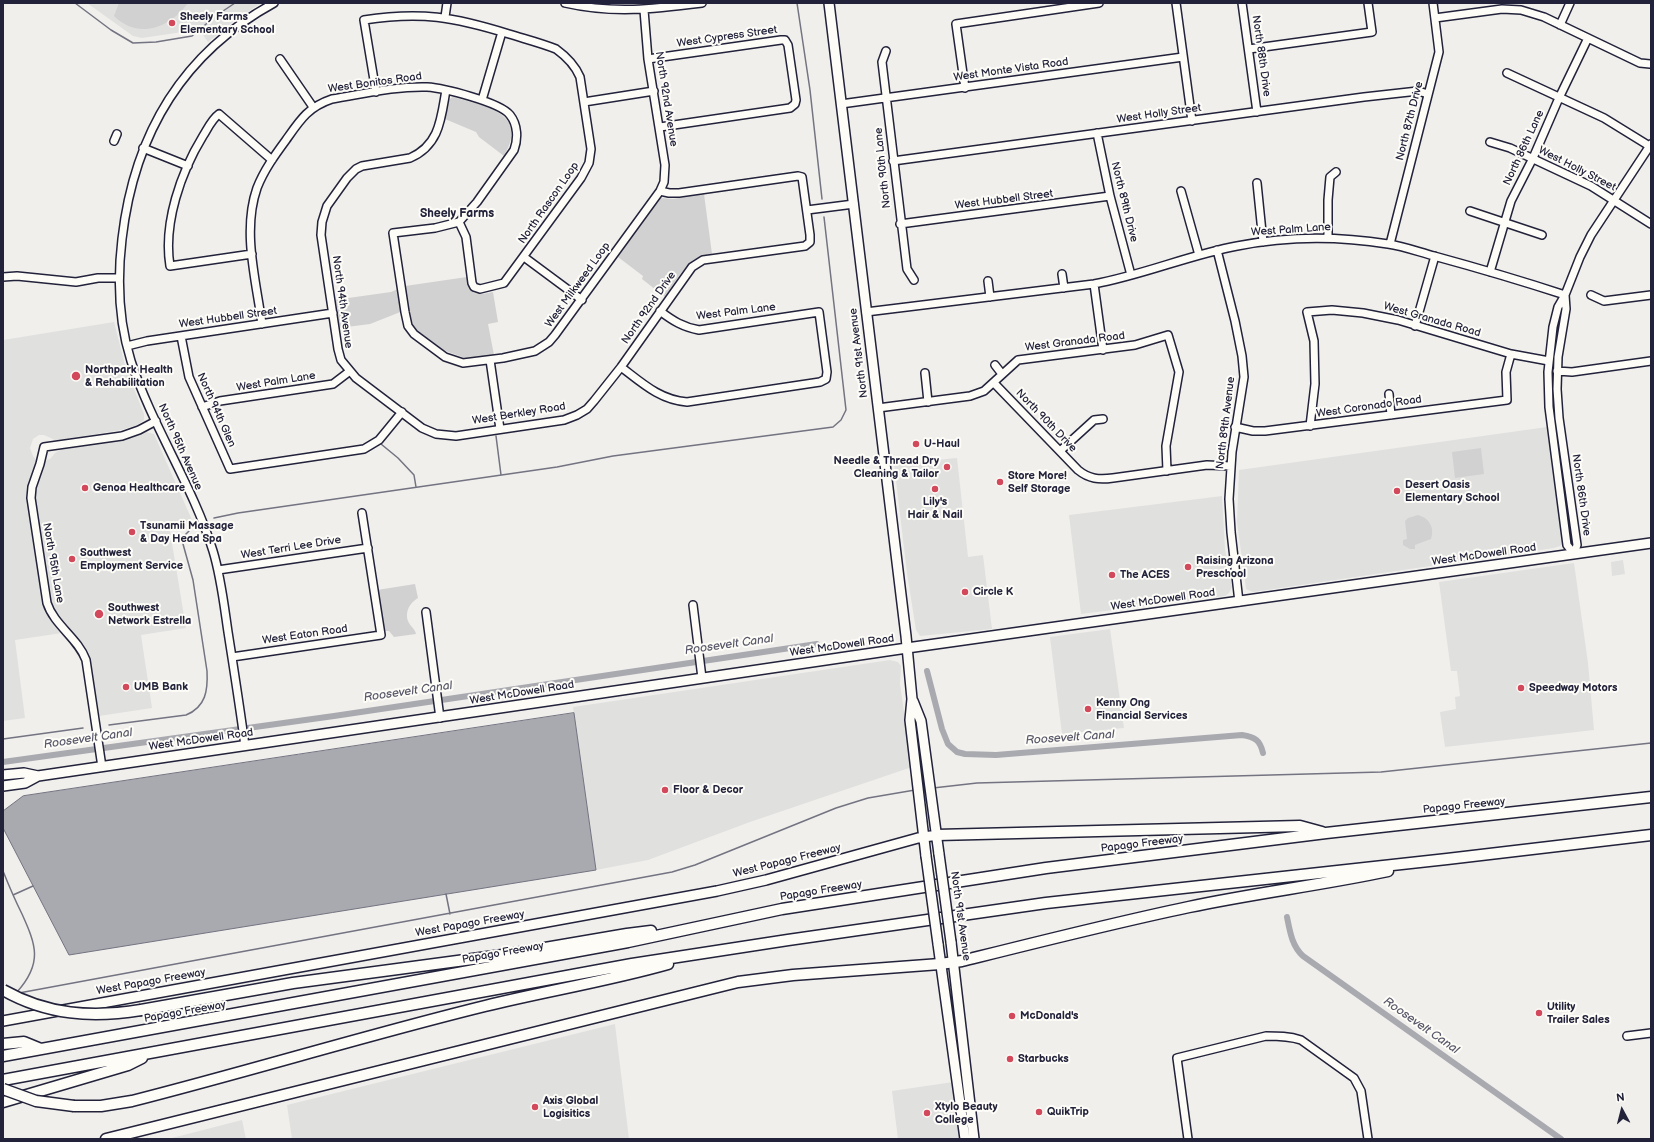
<!DOCTYPE html>
<html>
<head>
<meta charset="utf-8">
<style>
	body { margin:0 }
	#map { position:relative; width:1654px; height:1142px; overflow:hidden; background:#f0efec; font-family:"Balsamiq Sans",sans-serif }
	canvas { display:block }
	.frame { position:absolute; inset:0; border:4px solid #22223b; pointer-events:none }
	.north { position:absolute; left:1602px; top:1090px; width:40px; height:40px; -webkit-text-stroke:3px #fdfcf7; paint-order:stroke; rotate:353deg; font-size:11px; font-weight:700; line-height:16px; text-align:center; color:#22223b }
	.north::after { content:''; display:block; margin:auto; width:14px; height:18px; background:#22223b; clip-path:polygon(50% 0,100% 100%,50% 72%,0 100%) }
</style>
</head>
<body>
<div id="map">
<canvas width="1654" height="1142"></canvas>
<div class="frame"></div>
<div class="north">N</div>
</div>
<script>
const g = document.querySelector('canvas').getContext('2d');
g.lineJoin = 'round';
function fillPath(path, color) {
  g.fillStyle = color;
  g.fill(path, 'evenodd');
}
function stroke(path, color, width, dash) {
  g.strokeStyle = color;
  g.lineWidth = width;
  g.lineCap = dash ? 'butt' : 'round';
  g.setLineDash(dash || []);
  g.stroke(path);
}
function write(font, color, halo, rows, align = 'center') {
  g.font = font + ' "Balsamiq Sans",sans-serif';
  g.lineWidth = 4;
  g.setLineDash([]);
  g.textBaseline = 'middle';
  g.strokeStyle = halo;
  g.fillStyle = color;
  for (const [text, x, y, turn = 0] of rows) {
    g.save();
    g.translate(x, y);
    g.rotate((+turn || 0) * Math.PI / 180);
    g.textAlign = isNaN(turn) ? turn : align;
    if (halo) g.strokeText(text, 0, 0);
    g.fillText(text, 0, 0);
    g.restore();
  }
}
const built = new Path2D(`
	M87 3H261L234 21 208 42 196 25 188 30 176 33 142 38 133 36Z
	M114 322 126 369 144 414V420L137 425 121 430 60 440H55L44 435H39L33 439 30 448 33 456 37 461 28 484 27 500 42 601 50 619 62 633 15 640 25 718 3 721V340Z
	M1547 427 1563 538 1562 544 1560 546 1554 548 1253 592 1246 589 1237 522 1239 470Z
	M146 432 154 434 192 520 170 531 186 628 141 635 152 708 99 716 91 662 88 654 82 644 55 613 51 605 34 503V492L44 461 50 459 55 453 60 450 126 439Z
	M957 458 968 557 983 555 992 629 920 636 916 630 907 573 894 464Z
	M1222 496 1225 549 1232 587 1229 593 1225 596 1081 614 1069 515Z
	M1623 560 1625 574 1612 576 1611 562Z
	M1574 563 1588 663 1594 730 1445 747 1440 712 1456 709 1455 697 1460 696 1457 671H1451L1439 582Z
	M1110 629 1124 728 1062 734 1050 637Z
	M890 660 898 662 901 666 900 684 912 767 750 822 648 860 596 870 573 707Z
	M615 1024 629 1139H292L287 1105Z
	M953 1082 962 1139H898L892 1091Z
	M242 1120 246 1139H168Z`);
const green = new Path2D(`
	M119 3H188C170 28 138 40 114 16Z
	M453 97C484 106 530 112 504 156L479 137 476 132 445 119 448 100Z
	M704 194 712 254C687 257 679 277 665 297L642 279 643 276 618 257 619 252 661 198 673 199Z
	M467 277 469 287 474 293 483 294 493 292 498 322 488 324 494 355 465 358 443 350 418 331 411 322 408 309 370 324 339 328 334 300 391 292 405 286Z
	M1481 448 1484 474 1455 478 1452 452Z
	M1418 515C1429 518 1435 527 1431 539L1415 545V549H1410L1403 545V540L1407 539 1405 521 1408 518Z
	M415 584 418 598C409 603 404 614 409 623 412 628 415 629 416 634L394 637 389 631H384L377 590Z`);
const water = new Path2D(`
	M574 713 596 870 69 955 3 828V811L23 796Z`);
const stream = new Path2D(`
	M75 3 111 30 133 43 156 42 192 36 212 19
	M797 3 810 90 822 199
	M223 11 235 3
	M496 436 501 475
	M381 444 398 458 414 475 416 487
	M214 518 238 513 557 467 613 456 833 427 841 420 846 410 824 217
	M109 725 186 715C206 707 208 690 207 671L193 580 183 544 184 536 189 531
	M3 739 83 728
	M933 788 977 783 1381 772 1651 743
	M3 871C9 886 15 900 22 914 36 945 43 963 17 992
	M446 894 450 914
	M13 895 33 886
	M19 993 672 872 695 865 836 808 868 798 915 790`);
const canal = new Path2D(`
	M927 671 942 729 948 744 957 752 965 754 996 755 1242 735C1255 737 1260 740 1263 753
	M3 762 334 716 817 644
	M1287 917C1290 932 1292 946 1303 956L1561 1139`);
const minor = new Path2D(`
	M565 3C613 14 654 9 702 3
	M1176 3 1192 121
	M1242 3 1257 112
	M445 17 447 3
	M1435 18 1502 9 1521 10 1544 17 1640 63 1650 64
	M1560 25 1570 3
	M1249 49 1372 32 1368 3
	M886 51 882 62 907 269 914 280
	M280 59 313 107
	M648 59 781 40H785L788 45 796 100 795 104 790 108 660 127
	M1507 73 1604 118 1651 147
	M965 88 956 24 1099 3
	M446 90C441 118 440 145 410 158L362 166 356 169 347 178 327 206 322 222 321 235 338 349 341 360 356 378 422 428 436 434 456 436 564 420 577 415 587 409 594 401 621 367 692 267 703 260 805 246 810 242V235L802 177 798 176 679 193H669L660 191
	M376 92 364 20C421 11 454 17 509 34 525 39 541 43 556 49 567 57 575 65 580 77L591 149 589 163 581 178 504 283 480 289 474 287 472 283 466 237 459 222
	M482 100 502 32
	M584 102 654 91
	M841 104 1183 57
	M1097 133 1110 196 1131 275
	M114 141 117 134
	M1490 142 1510 148 1591 186 1651 224
	M143 148 188 166
	M893 161 1364 97 1418 91 1428 94
	M1257 183 1263 242
	M1181 191 1199 255
	M807 210 854 204
	M1470 211 1542 235
	M459 222 435 228 393 233 405 312 408 326 414 334 445 357 463 363 503 358 535 351 549 342 555 335 660 191 664 182 665 165 648 59 644 10
	M900 224 1110 196
	M1328 238V200L1330 177 1336 172
	M1390 244 1439 52 1433 3
	M1217 250 1235 321 1242 356 1244 377 1232 452 1229 499 1231 532 1239 602
	M252 254 170 266C163 223 181 172 203 136 208 128 212 119 219 114L272 160
	M524 257 582 300
	M1490 272 1511 201 1533 158 1559 98 1588 38
	M1062 274 1064 288
	M3 277 17 276 76 282 98 278H118
	M988 281 990 297
	M1094 284 1103 350
	M1565 295 1566 309 1558 357 1557 389 1559 418 1577 545 1574 554
	M1591 295 1604 301 1651 295
	M866 312 1094 284C1143 275 1189 255 1237 246 1287 236 1338 236 1388 244 1403 246 1419 252 1434 256 1478 268 1522 281 1565 295
	M262 324C256 280 242 231 257 188 264 170 275 155 286 140 300 120 308 107 332 99 363 94 396 86 427 87 443 88 500 102 510 115 518 125 518 139 514 150L477 202 459 222
	M1415 326 1435 256
	M181 336 189 377 230 469 364 449 379 440 402 412
	M127 346 147 341 333 313
	M490 360 500 429
	M995 365 1002 374
	M621 367C642 383 660 400 687 402L820 382 826 379 827 372 819 312 699 330C683 327 673 321 660 311
	M1557 371 1572 372 1651 361
	M925 373 928 402
	M994 383 1078 470C1089 479 1099 480 1113 478L1207 465 1231 466
	M1389 394 1391 415
	M202 407 220 401 333 384 350 371
	M878 408 970 396 984 391 1018 360 1135 345 1168 335 1179 372 1166 446 1167 471
	M1310 426 1315 384 1314 341 1307 312 1332 310 1363 313 1398 320 1511 354 1549 361
	M1235 427 1253 431H1265L1507 400 1506 372 1511 354
	M1060 451 1094 420 1103 419
	M1574 554 1567 545 1549 407 1548 372 1553 327 1558 307 1565 295 1580 257 1591 235 1651 144
	M218 570 368 548
	M693 605 702 678
	M426 612 440 718
	M232 657 381 635 362 513
	M245 746C240 708 234 670 228 632 224 605 221 577 213 551 193 486 152 426 131 361 118 320 117 281 122 239 134 135 181 54 274 3
	M102 767 86 660C78 638 54 625 47 603L31 498 32 487 40 464 44 447 122 436 139 430 156 421
	M1627 1036 1651 1033
	M1188 1139 1177 1058 1266 1036C1278 1036 1289 1036 1301 1040L1354 1078 1361 1091 1368 1139`);
const major = new Path2D(`
	M829 3 906 636 912 699 910 720 926 856
	M913 701 921 721 939 854
	M3 775 24 773 38 776
	M3 786 25 783 38 776 907 648 1651 543
	M951 942 974 1139
	M938 944 965 1139
	M3 1021 717 891 766 880 918 838 937 835`);
const highway = new Path2D(`
	M937 835 1300 826 1322 832
	M141 1010 293 983 510 954 627 934 651 931
	M3 1044 24 1042 41 1049
	M3 1056 628 942 782 909 1046 868 1326 833 1651 797
	M3 1080 632 964 788 940 1046 903 1447 859 1651 835
	M3 1102 128 1065 142 1058
	M74 1106H101L132 1101C250 1071 367 1035 485 1006 546 991 608 981 668 964
	M106 1139 738 982 793 975 940 964 962 961C1038 942 1113 923 1189 907 1255 893 1322 885 1388 871`);
const majorBridge = new Path2D(`
	M939 854 951 942
	M926 856 938 944`);
const highwayBridge = new Path2D(`
	M3 990C47 1015 92 1018 141 1010
	M3 1089 36 1101 74 1106`);
const markers = [
	[172,23,4,"#d1495b"],
	[76,376,5,"#d1495b"],
	[916,444,4,"#d1495b"],
	[947,467,4,"#d1495b"],
	[1000,482,4,"#d1495b"],
	[85,488,4,"#d1495b"],
	[935,489,4,"#d1495b"],
	[1397,491,4,"#d1495b"],
	[132,532,4,"#d1495b"],
	[72,559,4,"#d1495b"],
	[1188,567,4,"#d1495b"],
	[1112,575,4,"#d1495b"],
	[965,592,4,"#d1495b"],
	[99,614,5,"#d1495b"],
	[126,687,4,"#d1495b"],
	[1521,688,4,"#d1495b"],
	[1088,709,4,"#d1495b"],
	[665,790,4,"#d1495b"],
	[1539,1013,4,"#d1495b"],
	[1012,1016,4,"#d1495b"],
	[1010,1059,4,"#d1495b"],
	[535,1107,4,"#d1495b"],
	[1039,1112,4,"#d1495b"],
	[927,1113,4,"#d1495b"]
];
const poiNames = [
	["Sheely Farms",180,17],
	["Elementary School",180,30],
	["Northpark Health",85,370],
	["& Rehabilitation",85,383],
	["U-Haul",924,444],
	["Needle & Thread Dry",939,461,"right"],
	["Cleaning & Tailor",939,474,"right"],
	["Store More!",1008,476],
	["Self Storage",1008,489],
	["Desert Oasis",1405,485],
	["Elementary School",1405,498],
	["Genoa Healthcare",93,488],
	["Lily's",935,502,"center"],
	["Hair & Nail",935,515,"center"],
	["Tsunamii Massage",140,526],
	["& Day Head Spa",140,539],
	["Southwest",80,553],
	["Employment Service",80,566],
	["Raising Arizona",1196,561],
	["Preschool",1196,574],
	["The ACES",1120,575],
	["Circle K",973,592],
	["Southwest",108,608],
	["Network Estrella",108,621],
	["UMB Bank",134,687],
	["Speedway Motors",1529,688],
	["Kenny Ong",1096,703],
	["Financial Services",1096,716],
	["Floor & Decor",673,790],
	["Utility",1547,1007],
	["Trailer Sales",1547,1020],
	["McDonald's",1020,1016],
	["Starbucks",1018,1059],
	["Axis Global",543,1101],
	["Logisitics",543,1114],
	["Xtylo Beauty",935,1107],
	["College",935,1120],
	["QuikTrip",1047,1112]
];
const streetNames = [
	["West Cypress Street",727,37,-8],
	["North 88th Drive",1261,56,82],
	["West Monte Vista Road",1011,70,-8],
	["West Bonitos Road",375,83,-8],
	["North 92nd Avenue",666,99,81],
	["West Holly Street",1159,114,-8],
	["North 87th Drive",1410,121,-76],
	["North 86th Lane",1524,148,-65],
	["North 90th Lane",883,168,-96],
	["West Holly Street",1577,169,27],
	["West Hubbell Street",1004,200,-7],
	["North 89th Drive",1124,202,76],
	["North Rascon Loop",549,203,-55],
	["West Palm Lane",1291,230,-4],
	["West Milkweed Loop",578,285,-54],
	["North 94th Avenue",342,302,82],
	["North 92nd Drive",649,308,-55],
	["West Palm Lane",736,312,-7],
	["West Hubbell Street",228,318,-8],
	["West Granada Road",1432,320,16],
	["West Granada Road",1075,342,-7],
	["North 91st Avenue",859,353,-97],
	["West Palm Lane",276,382,-9],
	["West Coronado Road",1369,407,-8],
	["North 94th Glen",216,410,66],
	["West Berkley Road",519,414,-9],
	["North 90th Drive",1046,421,46],
	["North 89th Avenue",1226,423,-83],
	["North 95th Avenue",180,447,66],
	["North 86th Drive",1581,495,82],
	["West Terri Lee Drive",291,548,-9],
	["West McDowell Road",1484,555,-8],
	["North 95th Lane",53,563,80],
	["West McDowell Road",1163,600,-8],
	["West Eaton Road",305,635,-8],
	["West McDowell Road",842,646,-8],
	["West McDowell Road",522,693,-9],
	["West McDowell Road",201,740,-8],
	["Papago Freeway",1464,806,-6],
	["Papago Freeway",1142,844,-7],
	["West Papago Freeway",787,861,-14],
	["Papago Freeway",821,891,-9],
	["North 91st Avenue",960,916,82],
	["West Papago Freeway",470,924,-10],
	["Papago Freeway",503,953,-10],
	["West Papago Freeway",151,982,-10],
	["Papago Freeway",185,1012,-10]
];
const neighbourhoodNames = [
	["Sheely Farms",457,214]
];
const waterNames = [
	["Roosevelt Canal",729,645,-8],
	["Roosevelt Canal",408,692,-8],
	["Roosevelt Canal",1070,738,-4],
	["Roosevelt Canal",88,739,-8],
	["Roosevelt Canal",1421,1026,35]
];
fillPath(built, '#e0e0df');
fillPath(green, '#d2d1d1');
fillPath(water, '#a9a9b0');
stroke(water, '#737381', 1);
stroke(stream, '#737381', 1.5);
stroke(canal, '#a9a9b0', 6);
stroke(minor, '#22223b', 10);
stroke(major, '#22223b', 12);
stroke(highway, '#22223b', 13);
stroke(minor, '#fdfcf7', 7);
stroke(major, '#fdfcf7', 9);
stroke(highway, '#fdfcf7', 10);
stroke(majorBridge, '#22223b', 12, []);
stroke(highwayBridge, '#22223b', 13, []);
stroke(majorBridge, '#fdfcf7', 9);
stroke(highwayBridge, '#fdfcf7', 10);
for (const [x, y, r, color] of markers) {
  const dot = new Path2D();
  dot.arc(x, y, r, 0, 2 * Math.PI);
  g.fillStyle = color;
  g.fill(dot);
  stroke(dot, '#fdfcf7', 1.5);
}
write('bold 11px', '#22223b', '#fdfcf7', poiNames, 'left');
write('11px', '#22223b', '#fdfcf7', streetNames);
write('bold 12px', '#22223b', '#fdfcf7', neighbourhoodNames);
write('italic 12px', '#58586a', '#fdfcf7', waterNames);
</script>
</body>
</html>
